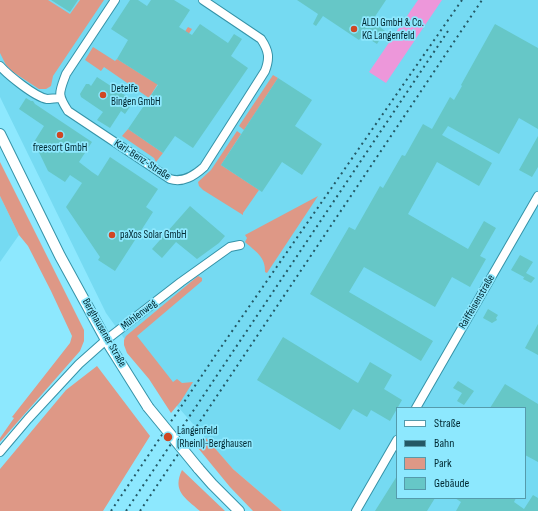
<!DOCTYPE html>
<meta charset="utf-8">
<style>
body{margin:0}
#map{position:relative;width:538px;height:511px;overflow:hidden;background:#8de8fe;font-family:"Sofia Sans Condensed",sans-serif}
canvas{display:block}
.legend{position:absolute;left:396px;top:407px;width:130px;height:92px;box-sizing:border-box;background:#8de8fe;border:1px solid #559bac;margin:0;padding:5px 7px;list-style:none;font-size:12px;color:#002831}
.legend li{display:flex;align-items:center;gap:8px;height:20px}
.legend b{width:20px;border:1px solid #559bac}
</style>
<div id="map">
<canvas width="538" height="511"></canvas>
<ul class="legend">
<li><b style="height:5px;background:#fff"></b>Straße</li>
<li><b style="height:5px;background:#245865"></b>Bahn</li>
<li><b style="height:11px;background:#de9886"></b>Park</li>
<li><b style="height:11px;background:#66c7c7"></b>Gebäude</li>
</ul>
</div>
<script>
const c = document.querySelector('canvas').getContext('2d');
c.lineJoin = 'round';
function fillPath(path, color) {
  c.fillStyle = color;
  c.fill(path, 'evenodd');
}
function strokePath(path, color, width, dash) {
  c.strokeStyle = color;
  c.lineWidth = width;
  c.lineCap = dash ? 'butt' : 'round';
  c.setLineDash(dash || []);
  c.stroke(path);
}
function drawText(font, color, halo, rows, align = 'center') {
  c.font = font + ' "Sofia Sans Condensed",sans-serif';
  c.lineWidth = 3.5;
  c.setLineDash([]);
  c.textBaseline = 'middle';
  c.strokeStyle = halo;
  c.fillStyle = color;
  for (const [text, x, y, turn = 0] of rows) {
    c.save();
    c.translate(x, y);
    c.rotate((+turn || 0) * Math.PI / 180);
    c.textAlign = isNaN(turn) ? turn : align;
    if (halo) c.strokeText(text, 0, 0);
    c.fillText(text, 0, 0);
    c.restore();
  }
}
const built = new Path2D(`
 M0,0H538V511H282L233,469L154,380L106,313L0,97ZM397,408H525V498H397Z
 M0,196L19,235L0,262Z`);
const green = new Path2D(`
 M0,0H48L70,14L80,0H104L53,76L51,86L46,89H39L13,72L6,65L0,53Z
 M188,27L192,29L157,80L159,82L149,98L104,67L101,71L85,60L93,47L115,61L117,59L152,81Z
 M273,75L278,78L244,130L239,126Z
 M128,129L163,153L156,162L154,158L122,136Z
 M237,131L241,134L221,165L259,190L243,213V215L203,190L199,186L198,182L211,170Z
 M0,162L84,330V341L80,351L0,442V438L14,418L12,417L70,343L72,336L51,291L28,246L19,235L0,196Z
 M318,196L267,273L265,272C266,257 255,251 245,242L247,238L245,235Z
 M198,276L202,278V281L137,336L173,382L177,379L182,383L193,382L181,401L171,413L149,379L127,353L124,345V340L126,336Z
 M97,366L150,436L103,511H0V469L66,390Z
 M206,438L233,469L282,511H253L230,487L198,448Z
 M182,470L225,511H200C185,498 172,491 182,470Z`);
const water = new Path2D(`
 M418,0H442L386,83L369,72Z`);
const building = new Path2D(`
 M51,0H78L70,12Z
 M130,0H138L147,6L151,0H174L190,10L179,27L192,35L200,24L228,43L234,34L242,39L231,56L248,68L193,148L175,136L163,153L128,129L158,85L117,59L128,40L111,29Z
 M297,0H386L372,21L385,31L377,44L363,35L359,40L323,16L316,26L313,24L318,14Z
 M495,24L538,48V129L519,118L499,154L448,126L442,135L492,163L479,186L437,162L408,214L468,249L484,221L496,228L480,256L486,259L470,287L452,277L435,307L364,267L349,292L433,341L421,361L310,294L349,227L355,230L380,186L383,188L402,155L405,156L423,124L432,129L450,97L454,100L462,86L461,85Z
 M97,77L134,101L125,114L121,111L110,128L97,120L103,112L81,97L80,94L86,84H89L91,86Z
 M278,78L312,100L295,126L322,144L302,175L282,162L262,192L221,165Z
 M26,98L31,101H33L35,104L92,142L79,162L92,172L98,176L110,157L158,189L146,207L153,212L115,271L98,260L100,257L66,207L82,183L70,175L65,182L48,171L34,142L44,126L19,109Z
 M538,136V167L532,177L519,170Z
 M190,206L225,236L219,243L197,259L176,242L162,258L152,249Z
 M520,255L533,262L526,273L535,278L531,283L523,279L525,276L524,277L511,270Z
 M488,309L498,315L496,318L497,320L492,323L483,318Z
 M538,324V355L525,348Z
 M283,337L358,383L370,362L392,375L384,389L402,400L390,421L371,410L367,417L353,409L340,430L257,380Z
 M458,381L474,391L464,405L457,401L462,393L453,388Z
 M505,384L538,404V462L525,455V408H490Z
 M397,476V498H435L427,511H375Z
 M533,495L538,498V511H456L461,502L455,498H516L514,502L524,509Z`);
const minor = new Path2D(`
 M115,0L66,74C59,93 57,94 68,111L170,179C183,183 194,176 204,167L265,71C270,58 269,51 261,39L203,0
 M0,66C8,75 35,97 47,99C51,99 56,98 60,98
 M416,408L538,196
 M0,452L28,419L79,364L106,340L181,282L230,247L240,245
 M356,511L397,440`);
const major = new Path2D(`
 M0,134L60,256L106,340L148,407
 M198,468L212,484L239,511`);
const rail = new Path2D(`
 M111,511L219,350L462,0
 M126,511L448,31
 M140,511L482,0`);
const majorBridge = new Path2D(`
 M148,407L198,468`);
const markers = [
 [354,29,4,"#d04723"],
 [103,95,4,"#d04723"],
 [60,135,4,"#d04723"],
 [112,235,4,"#d04723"],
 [168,437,5,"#d04723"]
];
const poiNames = [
 ["ALDI GmbH & Co.",362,23],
 ["KG Langenfeld",362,36],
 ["Detelfe",111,89],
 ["Bingen GmbH",111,102],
 ["freesort GmbH",60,148,"center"],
 ["paXos Solar GmbH",120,235],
 ["Langenfeld",177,431],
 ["(Rheinl)-Berghausen",177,444]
];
const streetNames = [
 ["Karl-Benz-Straße",142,160,33],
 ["Raiffeisenstraße",477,302,-60],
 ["Mühlenweg",139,315,-38],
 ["Berghausener Straße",104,333,60]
];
fillPath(built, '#75daf2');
fillPath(green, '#de9886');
fillPath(water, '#ed97da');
fillPath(building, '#66c7c7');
strokePath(minor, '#3593a8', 10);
strokePath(major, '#3593a8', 12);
strokePath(minor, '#fff', 8);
strokePath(major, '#fff', 10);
strokePath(rail, '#245865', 2, [2, 4]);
strokePath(majorBridge, '#3593a8', 12, []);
strokePath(majorBridge, '#fff', 10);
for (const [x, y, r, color] of markers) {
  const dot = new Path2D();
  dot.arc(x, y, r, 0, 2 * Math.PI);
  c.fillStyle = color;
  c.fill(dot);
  strokePath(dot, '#8de8fe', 1.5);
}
drawText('11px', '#002831', '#8de8fe', poiNames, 'left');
drawText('11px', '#002831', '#8de8fe', streetNames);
</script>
